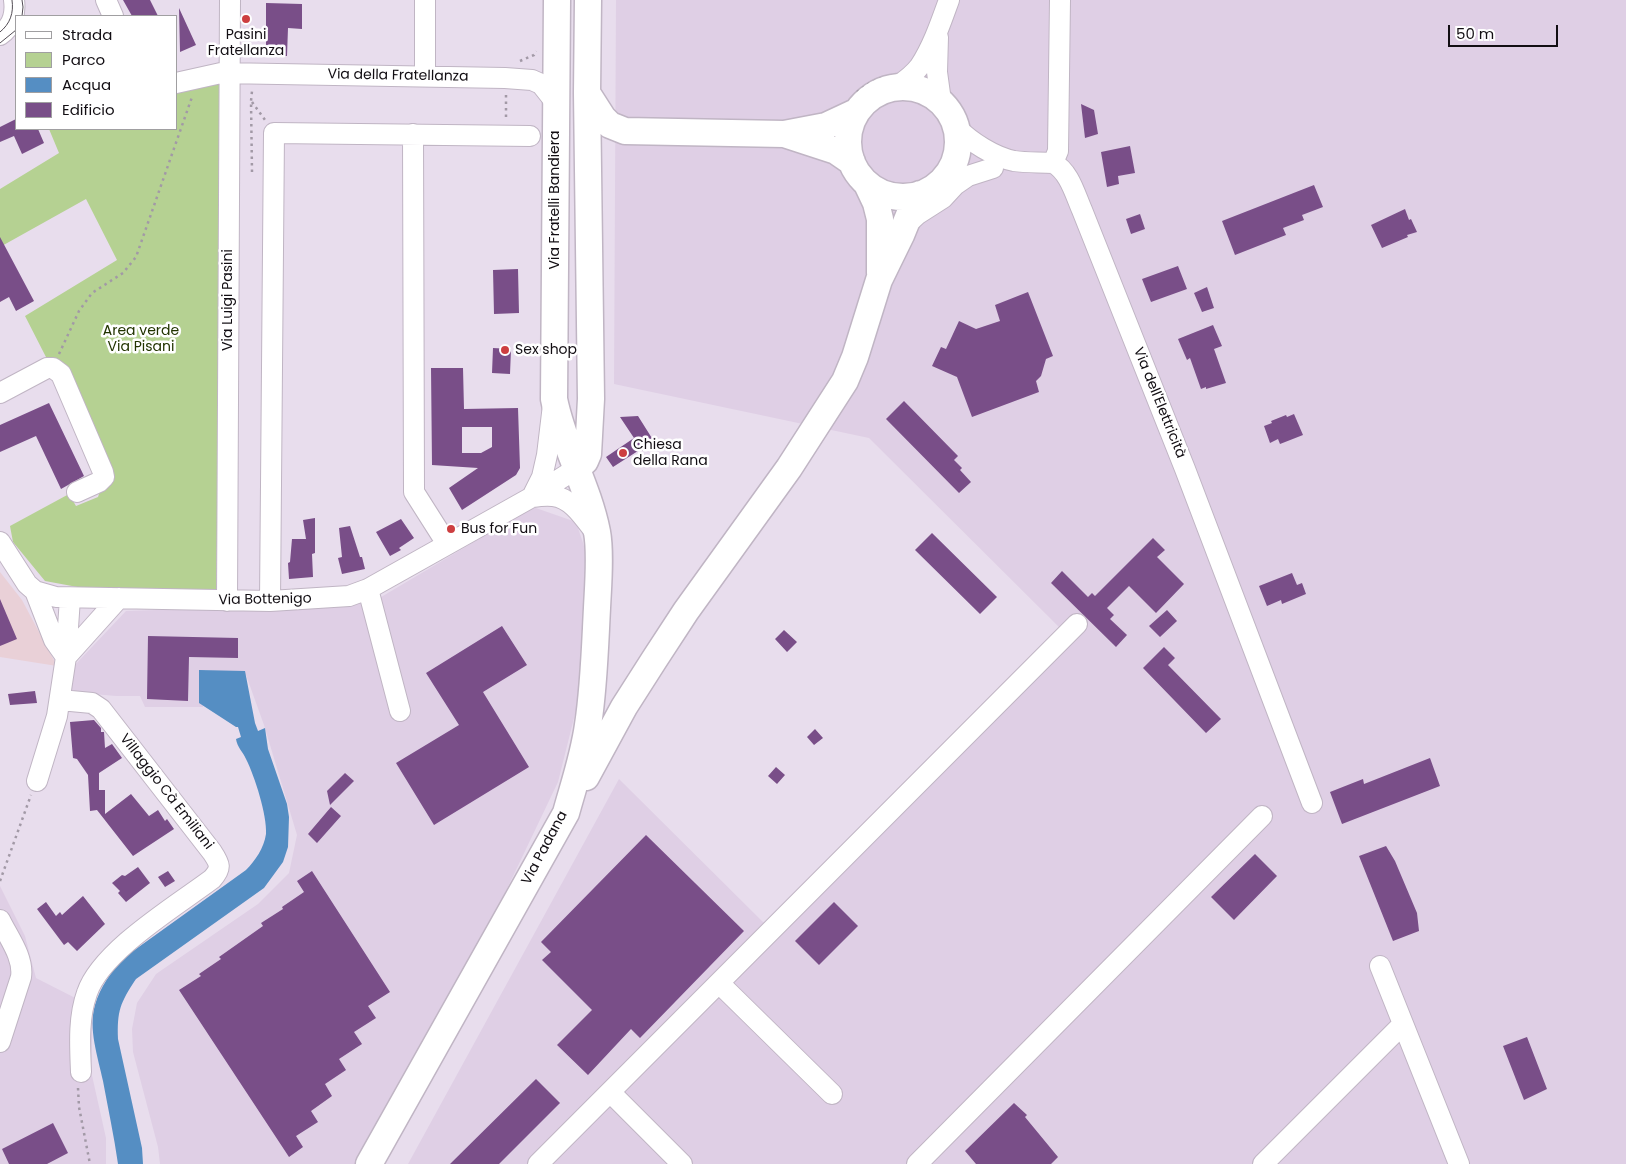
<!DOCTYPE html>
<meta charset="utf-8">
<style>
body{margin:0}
#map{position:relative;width:1626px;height:1164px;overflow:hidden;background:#e8dded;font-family:Poppins,sans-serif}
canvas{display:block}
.legend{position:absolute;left:15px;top:15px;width:162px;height:115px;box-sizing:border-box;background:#fff;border:1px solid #a09fa1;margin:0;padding:6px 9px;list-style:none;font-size:15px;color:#120e13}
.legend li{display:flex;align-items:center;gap:10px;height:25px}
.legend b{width:25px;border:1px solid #a09fa1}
.scale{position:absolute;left:1448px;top:25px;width:110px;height:22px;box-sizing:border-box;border:2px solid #120e13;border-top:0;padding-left:6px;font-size:15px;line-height:18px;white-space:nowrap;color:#120e13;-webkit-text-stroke:4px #fff;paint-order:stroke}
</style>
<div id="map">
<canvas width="1626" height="1164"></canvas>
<ul class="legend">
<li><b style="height:6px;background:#fff"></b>Strada</li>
<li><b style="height:14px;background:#b5d192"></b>Parco</li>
<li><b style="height:14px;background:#558ec3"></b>Acqua</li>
<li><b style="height:14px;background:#794e88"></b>Edificio</li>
</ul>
<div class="scale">50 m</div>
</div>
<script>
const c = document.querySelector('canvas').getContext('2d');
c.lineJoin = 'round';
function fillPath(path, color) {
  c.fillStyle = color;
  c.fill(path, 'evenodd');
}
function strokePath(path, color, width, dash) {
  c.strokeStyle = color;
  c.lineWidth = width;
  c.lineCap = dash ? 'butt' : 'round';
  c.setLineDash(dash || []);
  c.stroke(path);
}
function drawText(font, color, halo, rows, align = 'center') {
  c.font = font + ' Poppins,sans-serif';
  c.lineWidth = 5;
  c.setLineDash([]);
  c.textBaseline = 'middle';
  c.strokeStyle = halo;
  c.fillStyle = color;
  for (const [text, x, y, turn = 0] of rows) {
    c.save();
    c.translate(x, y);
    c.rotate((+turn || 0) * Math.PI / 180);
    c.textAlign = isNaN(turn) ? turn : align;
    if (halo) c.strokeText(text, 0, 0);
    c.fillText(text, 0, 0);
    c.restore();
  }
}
const commercial = new Path2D(`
 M0,572L22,600L57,666L0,657Z`);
const built = new Path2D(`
 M616,0H1626V1164H408L619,779L767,926L1064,632L869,438L614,384Z
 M533,507L576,522L585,549L584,643L578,702L558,782L494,916L359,1164H160L158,1147L133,1052L132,1029L137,1003L156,974L258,904L289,873L297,835L264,725L246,675L205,670L203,707H145L140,696H116L70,692L73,667L126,611L371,603Z
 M0,886L25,936L36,978L93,1007L91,1071L106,1138V1164H0Z`);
const green = new Path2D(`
 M225,83L216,590L99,591L45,581L13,542L10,526L69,494L76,506L98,497L102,485L47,359L25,316L117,260L86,199L0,247V189L59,153L49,129H176V91L185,89Z`);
const water = new Path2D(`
 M199,670L245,671L255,723L258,731L265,728L268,749L287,804L289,817L288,847L283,862L264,888L136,979C120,1003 117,1011 118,1039L142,1148L143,1164H118C114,1136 108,1108 103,1081C98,1057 88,1029 95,1005C100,987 111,973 122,959L246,870C255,861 264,848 266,834C267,815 255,777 246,759C243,752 237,747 236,739L241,737L238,727H236L199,703Z`);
const building = new Path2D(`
 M123,0H150L158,16H132Z
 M266,3L302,4V29L288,28L287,56H266Z
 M179,8L196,45L180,52Z
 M1081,104L1094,110L1098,134L1085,138Z
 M16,119V129H38L44,143L22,154L14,136L0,142V127Z
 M1130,146L1135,173L1118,176L1119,184L1107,187L1101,152Z
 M1314,185L1323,207L1302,215L1304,220L1283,228L1286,235L1235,255L1222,221Z
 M1405,209L1409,220L1411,219L1417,232L1407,235L1408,237L1382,248L1371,225Z
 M1140,214L1145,229L1131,234L1126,219Z
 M0,237L34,301L16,311L9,297L0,302Z
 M1178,266L1187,289L1151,302L1142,279Z
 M518,269L519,313L494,314L493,270Z
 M1207,287L1214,308L1202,312L1194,293Z
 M1028,292L1053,356L1046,359L1041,376L1036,381L1039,392L972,417L957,377L932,366L941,347L946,349L959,321L976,329L1000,321L995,305Z
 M1213,325L1222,346L1214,349L1226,383L1206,389V387L1201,389L1190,358L1187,360L1178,339Z
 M493,348L511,349L510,374L492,373Z
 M431,368H463L464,409L518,408L520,468L516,475L462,510L449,488L478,468L432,465ZM462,427H492V447L481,453H462Z
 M904,401L958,456L954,460L962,468L960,470L971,482L959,493L886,419Z
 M49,403L84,476L61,489L36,436L0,452V425Z
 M1294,414L1303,435L1280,444L1278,439L1270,443L1264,426L1272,423L1271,421L1286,415L1287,417Z
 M638,416L655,443L643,451L641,449L613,467L606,457L634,438L620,417Z
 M315,518V553L312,554L313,577L289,579L288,563L290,562L292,539H306L303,520Z
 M401,519L414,538L399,548L401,550L390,556L376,532Z
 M350,526L360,557H362L365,569L342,574L338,558L342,557L339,528Z
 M932,533L997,597L980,614L915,550Z
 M1153,538L1165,550L1157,557L1184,584L1156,613L1129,586L1107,608L1114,615L1110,619L1127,635L1116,647L1051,583L1062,571L1088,597L1092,593L1095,596Z
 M1292,573L1297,585L1302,583L1306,594L1282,604L1281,600L1267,606L1259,586Z
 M0,599L17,639L0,646Z
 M1167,610L1177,621L1160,637L1149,626Z
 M502,626L527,665L483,692L529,767L434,825L396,763L459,725L426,673Z
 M784,630L797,642L787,652L775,639Z
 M148,636L238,638V658L189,657L188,701L147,699Z
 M1164,647L1175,658L1168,665L1221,719L1206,733L1143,668Z
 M35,691L37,703L10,705L8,694Z
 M94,720L101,728V732H104L105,748L112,744L122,758L99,773V790H105V814L131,794L149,816L158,810L165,821L167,819L174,829L133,856L97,810L90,811L88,775L77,759L73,758L70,722Z
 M815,729L823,738L814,745L807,737Z
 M1430,758L1440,786L1342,824L1330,792L1363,779L1364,784Z
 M776,767L785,775L777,784L768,776Z
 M345,773L354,781L330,805L327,791Z
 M331,807L341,816L317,843L308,834Z
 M646,835L744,931L640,1038L631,1029L588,1075L557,1045L592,1010L542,960L551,952L541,942Z
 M1386,846L1395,861L1417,913L1419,931L1393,941L1359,856Z
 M1255,854L1277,876L1234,920L1211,897Z
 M138,867L150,883L126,902L118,893L120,891L112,883L122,875L125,876Z
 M168,871L175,881L165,887L158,877Z
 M312,871L390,992L368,1006L376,1018L354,1032L362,1044L339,1059L346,1070L325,1084L332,1096L311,1111L318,1122L296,1136L303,1147L289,1157L179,990L201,976L199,974L221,959L219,957L263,926L261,923L283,909L282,907L304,892L297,881Z
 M83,896L105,924L77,951L68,942L64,945L37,909L46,902L56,916L60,912L62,915Z
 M834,902L858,926L819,965L795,941Z
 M1527,1037L1547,1089L1524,1100L1503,1046Z
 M536,1079L560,1103L499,1164H450Z
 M1014,1103L1027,1115L1025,1117L1058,1157L1051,1164H976L965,1151Z
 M53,1123L68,1153L47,1164H9L2,1149Z`);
const path = new Path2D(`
 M247,52H253V58
 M520,61L534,55L536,51
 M857,92L870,83L882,78
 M506,95V120
 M252,102L265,120
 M252,172L251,101L252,91
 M59,354L79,311L92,293L123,273L136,257L192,97
 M0,881L31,795
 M78,1088L79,1107L90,1164`);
const minor = new Path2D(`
 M106,0L113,16
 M425,0V76
 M0,35C12,27 16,14 14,0
 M938,37L937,72L941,101
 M176,83L221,73L505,78L532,80L541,84L556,103
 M896,87C905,81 914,74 920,66C933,46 941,22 949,0
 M957,128C971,142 994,157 1014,161C1027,163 1040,162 1053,163C1069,171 1075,194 1082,210L1185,469L1312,803
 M413,134L414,492L447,544
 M1053,163L1058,151L1060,0
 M906,225L918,214L943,198L955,185L968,176L993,168
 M0,393L47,368H53L61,374L103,472L104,477L99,482L77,492
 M532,497L542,477L547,455L553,405
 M532,497C539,496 546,495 553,496C572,498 584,518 595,532
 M0,542L27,584L35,591L56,597L270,601L349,596L368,589L532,497L577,468
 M368,589L400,711
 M35,591L54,640L66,657
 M227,601L230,0
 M270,601L274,133L530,136
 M66,657L119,598
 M60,700L92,703L101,709L212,852C220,864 222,868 212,879C176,906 101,951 87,993C78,1018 80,1046 81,1072
 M37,781L57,716L66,657L70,598
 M0,920C8,937 24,957 21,977L0,1042
 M1380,966L1459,1164
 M719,983L832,1094
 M610,1092L682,1164
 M538,1164L1077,624
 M917,1164L1262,816
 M1263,1164L1403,1024`);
const major = new Path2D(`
 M848 142a55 55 0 1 1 110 0a55 55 0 1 1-110 0Z
 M587,93L603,118L610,125L625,131L784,134L826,126L856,112
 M787,135L836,151L852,162
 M867,184L876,203L880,219V273
 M577,468L585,461L588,454L591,399L587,93L588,0
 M586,777L624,707L654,660L686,611L789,468L845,381L855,357L879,280L901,235L912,208L920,194
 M369,1164L566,813C574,784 584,755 588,725C594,687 595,646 597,608C598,586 601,553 597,532C588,486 563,445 554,399L557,0`);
const tram = new Path2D(`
 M22,0L23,7L22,16
 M0,32C10,24 14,13 12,0
 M0,43L16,30`);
const markers = [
 [246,19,5,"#cd3e40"],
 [505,350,5,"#cd3e40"],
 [623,453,5,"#cd3e40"],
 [451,529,5,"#cd3e40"]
];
const poiNames = [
 ["Pasini",246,35,"center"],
 ["Fratellanza",246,51,"center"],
 ["Sex shop",515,350],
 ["Chiesa",633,445],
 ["della Rana",633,461],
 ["Bus for Fun",461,529]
];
const streetNames = [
 ["Via della Fratellanza",398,76,1],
 ["Via Fratelli Bandiera",555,200,-90],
 ["Via Luigi Pasini",228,300,-90],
 ["Via dell'Elettricità",1159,403,68],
 ["Via Bottenigo",265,600,-1],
 ["Villaggio Cà Emiliani",166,792,52],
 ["Via Padana",545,848,-62]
];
const parkNames = [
 ["Area verde",141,331],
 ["Via Pisani",141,347]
];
fillPath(commercial, '#e9d0d7');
fillPath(built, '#dfcfe5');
fillPath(green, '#b5d192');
fillPath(water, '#558ec3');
fillPath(building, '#794e88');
strokePath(minor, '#c0b5c4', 22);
strokePath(major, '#c0b5c4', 29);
strokePath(path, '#a299a6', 2.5, [2.5, 4]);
strokePath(minor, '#fff', 20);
strokePath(major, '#fff', 26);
strokePath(tram, '#534d55', 1);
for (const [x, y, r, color] of markers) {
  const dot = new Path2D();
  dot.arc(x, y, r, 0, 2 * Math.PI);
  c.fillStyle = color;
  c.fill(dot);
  strokePath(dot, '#fff', 2);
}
drawText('14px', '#120e13', '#fff', poiNames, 'left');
drawText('14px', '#120e13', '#fff', streetNames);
drawText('14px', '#223400', '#fff', parkNames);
</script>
